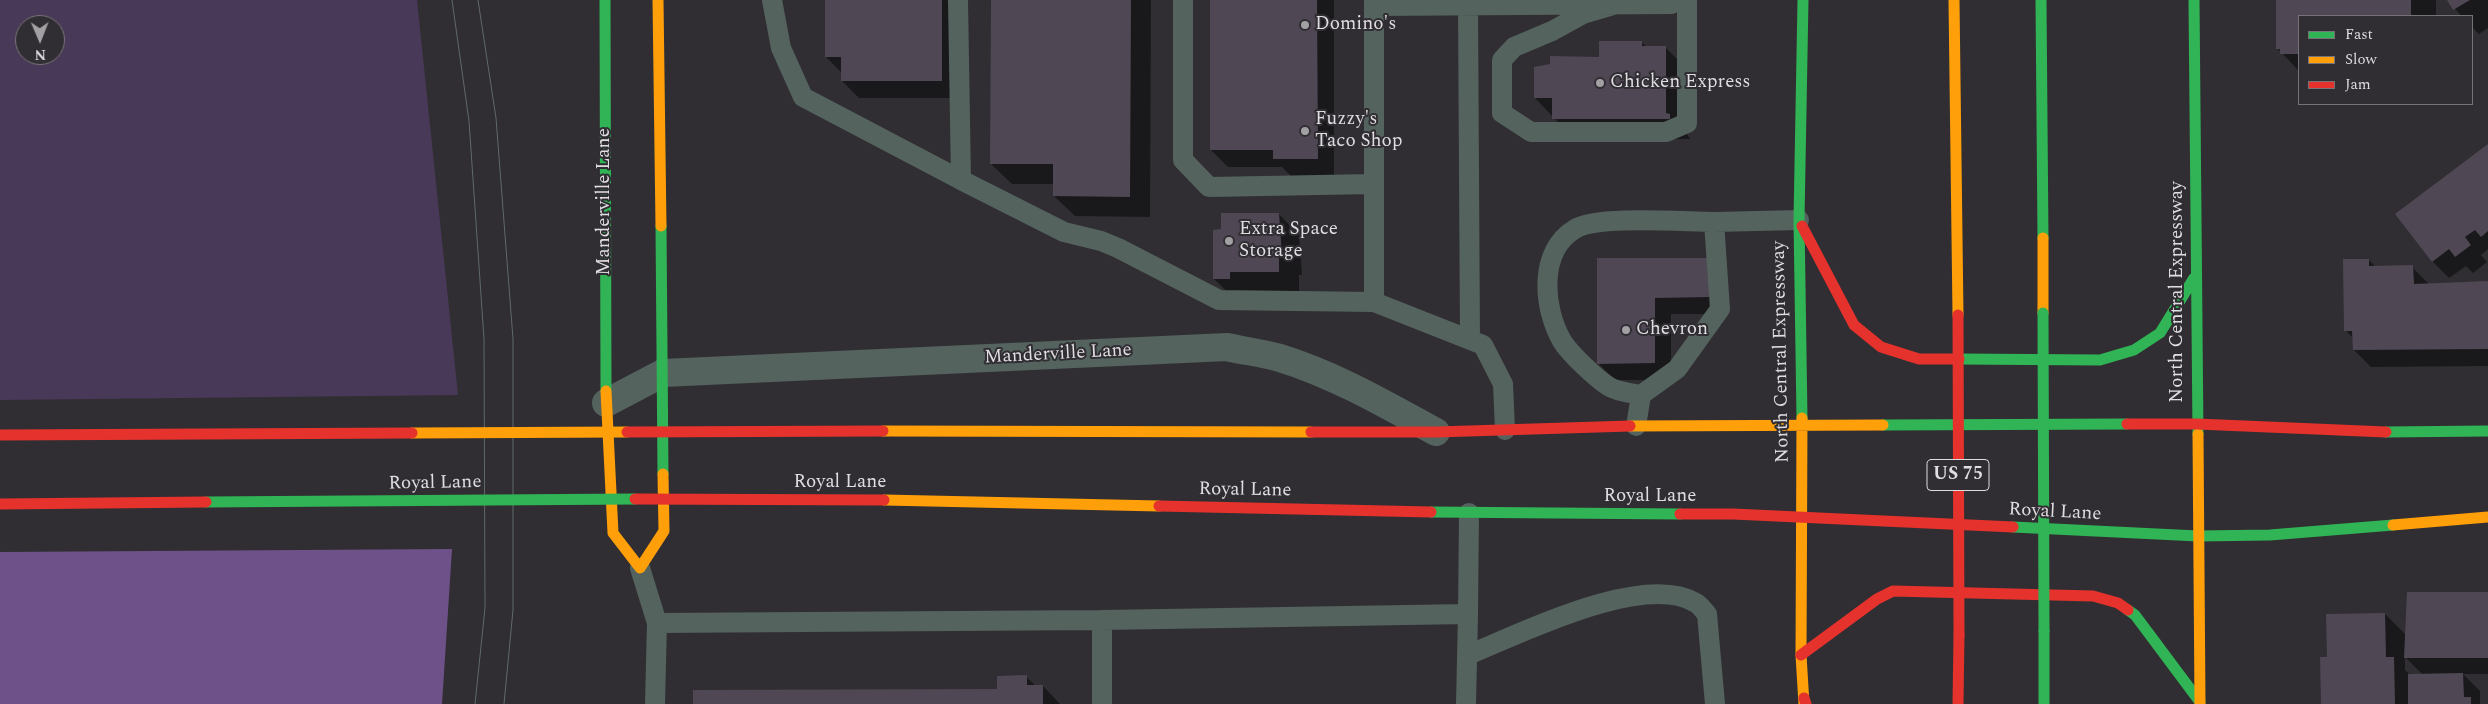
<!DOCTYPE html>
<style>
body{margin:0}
#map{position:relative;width:2488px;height:704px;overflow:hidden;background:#302e32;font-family:Spectral,serif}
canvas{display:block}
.legend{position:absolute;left:2298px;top:15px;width:175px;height:90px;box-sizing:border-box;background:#302d33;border:1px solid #767378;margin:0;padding:6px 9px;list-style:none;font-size:15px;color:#dfdde0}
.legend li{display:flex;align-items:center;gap:10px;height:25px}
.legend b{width:25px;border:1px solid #767378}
.north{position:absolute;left:15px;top:15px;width:50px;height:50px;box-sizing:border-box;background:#302d33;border:1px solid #767378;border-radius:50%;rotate:179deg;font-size:14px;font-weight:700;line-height:20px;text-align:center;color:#dfdde0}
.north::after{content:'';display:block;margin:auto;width:18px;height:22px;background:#a2a0a3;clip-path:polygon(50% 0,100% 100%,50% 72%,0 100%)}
</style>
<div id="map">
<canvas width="2488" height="704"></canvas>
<ul class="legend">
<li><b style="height:6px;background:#30b455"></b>Fast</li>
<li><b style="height:6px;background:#ff9f0a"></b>Slow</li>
<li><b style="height:6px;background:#e5322d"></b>Jam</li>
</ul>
<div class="north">N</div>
</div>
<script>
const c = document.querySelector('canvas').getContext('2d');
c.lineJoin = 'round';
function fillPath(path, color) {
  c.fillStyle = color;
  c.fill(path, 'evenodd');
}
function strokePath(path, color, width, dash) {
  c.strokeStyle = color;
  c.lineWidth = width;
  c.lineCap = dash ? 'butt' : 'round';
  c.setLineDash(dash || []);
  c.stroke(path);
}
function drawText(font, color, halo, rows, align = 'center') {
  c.font = font + ' Spectral,serif';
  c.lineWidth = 4;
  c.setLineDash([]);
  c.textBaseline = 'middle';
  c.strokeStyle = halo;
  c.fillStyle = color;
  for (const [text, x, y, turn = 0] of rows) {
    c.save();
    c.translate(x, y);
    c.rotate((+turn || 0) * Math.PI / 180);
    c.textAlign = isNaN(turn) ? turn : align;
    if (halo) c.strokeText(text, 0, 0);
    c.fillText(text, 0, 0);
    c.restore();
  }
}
const green = new Path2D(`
 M0,0H417L458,395L0,400ZM25,25H55V55H25Z`);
const forest = new Path2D(`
 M452,549L442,704H0V552Z`);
const shadow = new Path2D(`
 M826,0H958V98H859L842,81V73L826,57Z
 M992,0H1151L1150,217L1075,216L1054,196V184H1012L991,164Z
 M1211,0H1334V176H1291L1282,167H1228L1211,150Z
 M2277,0H2436V16H2299V71L2277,48Z
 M2448,0H2488V28L2479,34L2472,27V16H2461Z
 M1641,42L1647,47H1665L1686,68V132L1690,139H1574L1535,98L1600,58Z
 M2488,145V249L2481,255L2487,262L2473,273L2466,266L2449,278L2432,261Z
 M1279,214L1299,235L1302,275H1299V292L1235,299L1214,279L1222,231Z
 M1708,259L1726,314H1671V380H1615L1598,363V260Z
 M2369,260L2376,267H2412L2429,284L2488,283V366L2371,367L2354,350V339L2346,331Z
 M2488,593V674H2463L2480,691V704H2322L2328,658L2385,614L2406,635ZM2405,657L2423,675H2410L2405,670Z
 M1026,677L1036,686H1043L1060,704H694L998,690Z`);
const building = new Path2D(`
 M825,0H942V81H841V57H825Z
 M991,0H1131L1130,197L1053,196V164H990Z
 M1210,0H1317L1318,159H1273V150H1210Z
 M2276,0H2411V16H2299V54H2280V49H2276Z
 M2447,0H2470L2453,10Z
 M1599,41H1642V46H1666V113L1670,114V119H1552V98H1534V67L1550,64V56L1599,57Z
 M2488,144V231L2481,237L2475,230L2465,237L2471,245L2455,257L2449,249L2432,262L2395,214Z
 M1221,213H1279L1282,255H1279V272H1230V279H1213V230L1221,229Z
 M1597,258H1709V297L1655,298V363L1597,364Z
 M2343,259H2369V266L2413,265L2414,284L2488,281V349L2353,350L2352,331H2344Z
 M2407,592H2488V658H2404Z
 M2385,613L2386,657H2394L2395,704H2321L2320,657H2327L2326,614Z
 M2463,673L2464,697H2471V704H2408V674Z
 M1027,675V685H1043V704H693V690L997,689V676Z`);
const lane = new Path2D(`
 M772,0L781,48L803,97L961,180L958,0
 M1183,0V160L1209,187L1374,184
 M1374,0V302L1483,345L1503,384L1505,430
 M1617,4L1583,14L1552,31L1514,47L1502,60V113L1531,132H1666L1687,123V0
 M1374,6L1671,4L1678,0
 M1468,6L1470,339
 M961,180L1064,232L1101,241L1118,248L1219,300L1374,302
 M1641,395C1631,393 1617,392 1608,386C1596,378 1570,354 1562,341C1543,308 1538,251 1575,229C1597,215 1685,222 1714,222
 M1636,426L1641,395L1677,369L1720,309L1714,222L1799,220
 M640,568L657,623L655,704
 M657,623L1102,620
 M1468,655C1520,634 1644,571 1696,603C1700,605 1703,610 1707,614L1715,704
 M1102,704V620L1468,614L1469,513
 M1466,704L1468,614`);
const street = new Path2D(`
 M606,403L663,373L1227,347C1244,351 1263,353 1280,358C1335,375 1385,404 1436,432`);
const fast = new Path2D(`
 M605,0L606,391
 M2041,0L2043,238
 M2194,0L2198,434
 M661,226L663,474
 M1959,359L2100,360L2134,350L2160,333L2194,278
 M1802,418L1799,220L1803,0
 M1883,425L2127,424
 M2386,432L2488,431
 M1431,512L1680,514
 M2013,527L2198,536L2270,535L2393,525
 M2128,610L2135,615L2200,702
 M2044,631V704`);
const slow = new Path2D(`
 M658,0L661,226
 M1954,0L1958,315
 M2043,238V313
 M606,391L613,533L640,568L664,531L663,474
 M1802,418L1801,655L1804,704
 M1630,426L1883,425
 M883,431L1311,432
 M2198,434L2200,704
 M884,500L1159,506
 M2393,525L2488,517`);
const jam = new Path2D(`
 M1802,226L1854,325L1881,347L1919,359H1959
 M2127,424H2197L2386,432
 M1311,432H1436L1630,426
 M1159,506L1431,512
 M1680,514H1733L2013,527
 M1801,655L1877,599L1893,591L2093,596L2118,603L2128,610
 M1804,698L1806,704
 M1958,704L1959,635`);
const tram = new Path2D(`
 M452,0L469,121L484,339L485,608L475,704
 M478,0L496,118L513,339V610L504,704`);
const fastBridge = new Path2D(`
 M2043,313L2044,631
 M206,502L635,499`);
const slowBridge = new Path2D(`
 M412,433L627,432`);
const jamBridge = new Path2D(`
 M1958,315L1959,635
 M627,432L883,431
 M0,435L412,433
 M635,499L884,500
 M0,504L206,502`);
const markers = [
 [1305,25,5,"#a2a0a3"],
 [1600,83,5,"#a2a0a3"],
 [1305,131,5,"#a2a0a3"],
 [1229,241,5,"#a2a0a3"],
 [1626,330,5,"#a2a0a3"]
];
const shields = [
 [1958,475,62]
];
const shieldNames = [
 ["US 75",1958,475]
];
const poiNames = [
 ["Domino's",1315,25],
 ["Chicken Express",1610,83],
 ["Fuzzy's",1315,120],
 ["Taco Shop",1315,142],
 ["Extra Space",1239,230],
 ["Storage",1239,252],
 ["Chevron",1636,330]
];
const streetNames = [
 ["Manderville Lane",605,202,-90],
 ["North Central Expressway",2178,292,-90],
 ["North Central Expressway",1782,352,-91],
 ["Manderville Lane",1058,355,-3],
 ["Royal Lane",840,483],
 ["Royal Lane",435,484,-1],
 ["Royal Lane",1245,491,1],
 ["Royal Lane",1650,497],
 ["Royal Lane",2055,513,3]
];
fillPath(green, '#493958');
fillPath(forest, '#6f5189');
fillPath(shadow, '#0007');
fillPath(building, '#4f4854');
strokePath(lane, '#54635d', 20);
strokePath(street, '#54635d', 28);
strokePath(fast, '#30b455', 11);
strokePath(slow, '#ff9f0a', 11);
strokePath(jam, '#e5322d', 11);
strokePath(tram, '#606a66', 1);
strokePath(fastBridge, '#30b455', 11);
strokePath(slowBridge, '#ff9f0a', 11);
strokePath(jamBridge, '#e5322d', 11);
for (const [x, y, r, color] of markers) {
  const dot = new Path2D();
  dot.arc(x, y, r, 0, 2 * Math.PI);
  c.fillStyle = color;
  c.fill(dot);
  strokePath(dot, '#302d33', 2);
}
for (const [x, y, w] of shields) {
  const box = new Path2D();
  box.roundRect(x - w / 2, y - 15.5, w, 31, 4);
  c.fillStyle = '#302d33';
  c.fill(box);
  strokePath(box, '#dfdde0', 1);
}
drawText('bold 18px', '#dfdde0', null, shieldNames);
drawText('19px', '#dfdde0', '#302d33', poiNames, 'left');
drawText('19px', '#dfdde0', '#302d33', streetNames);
</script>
